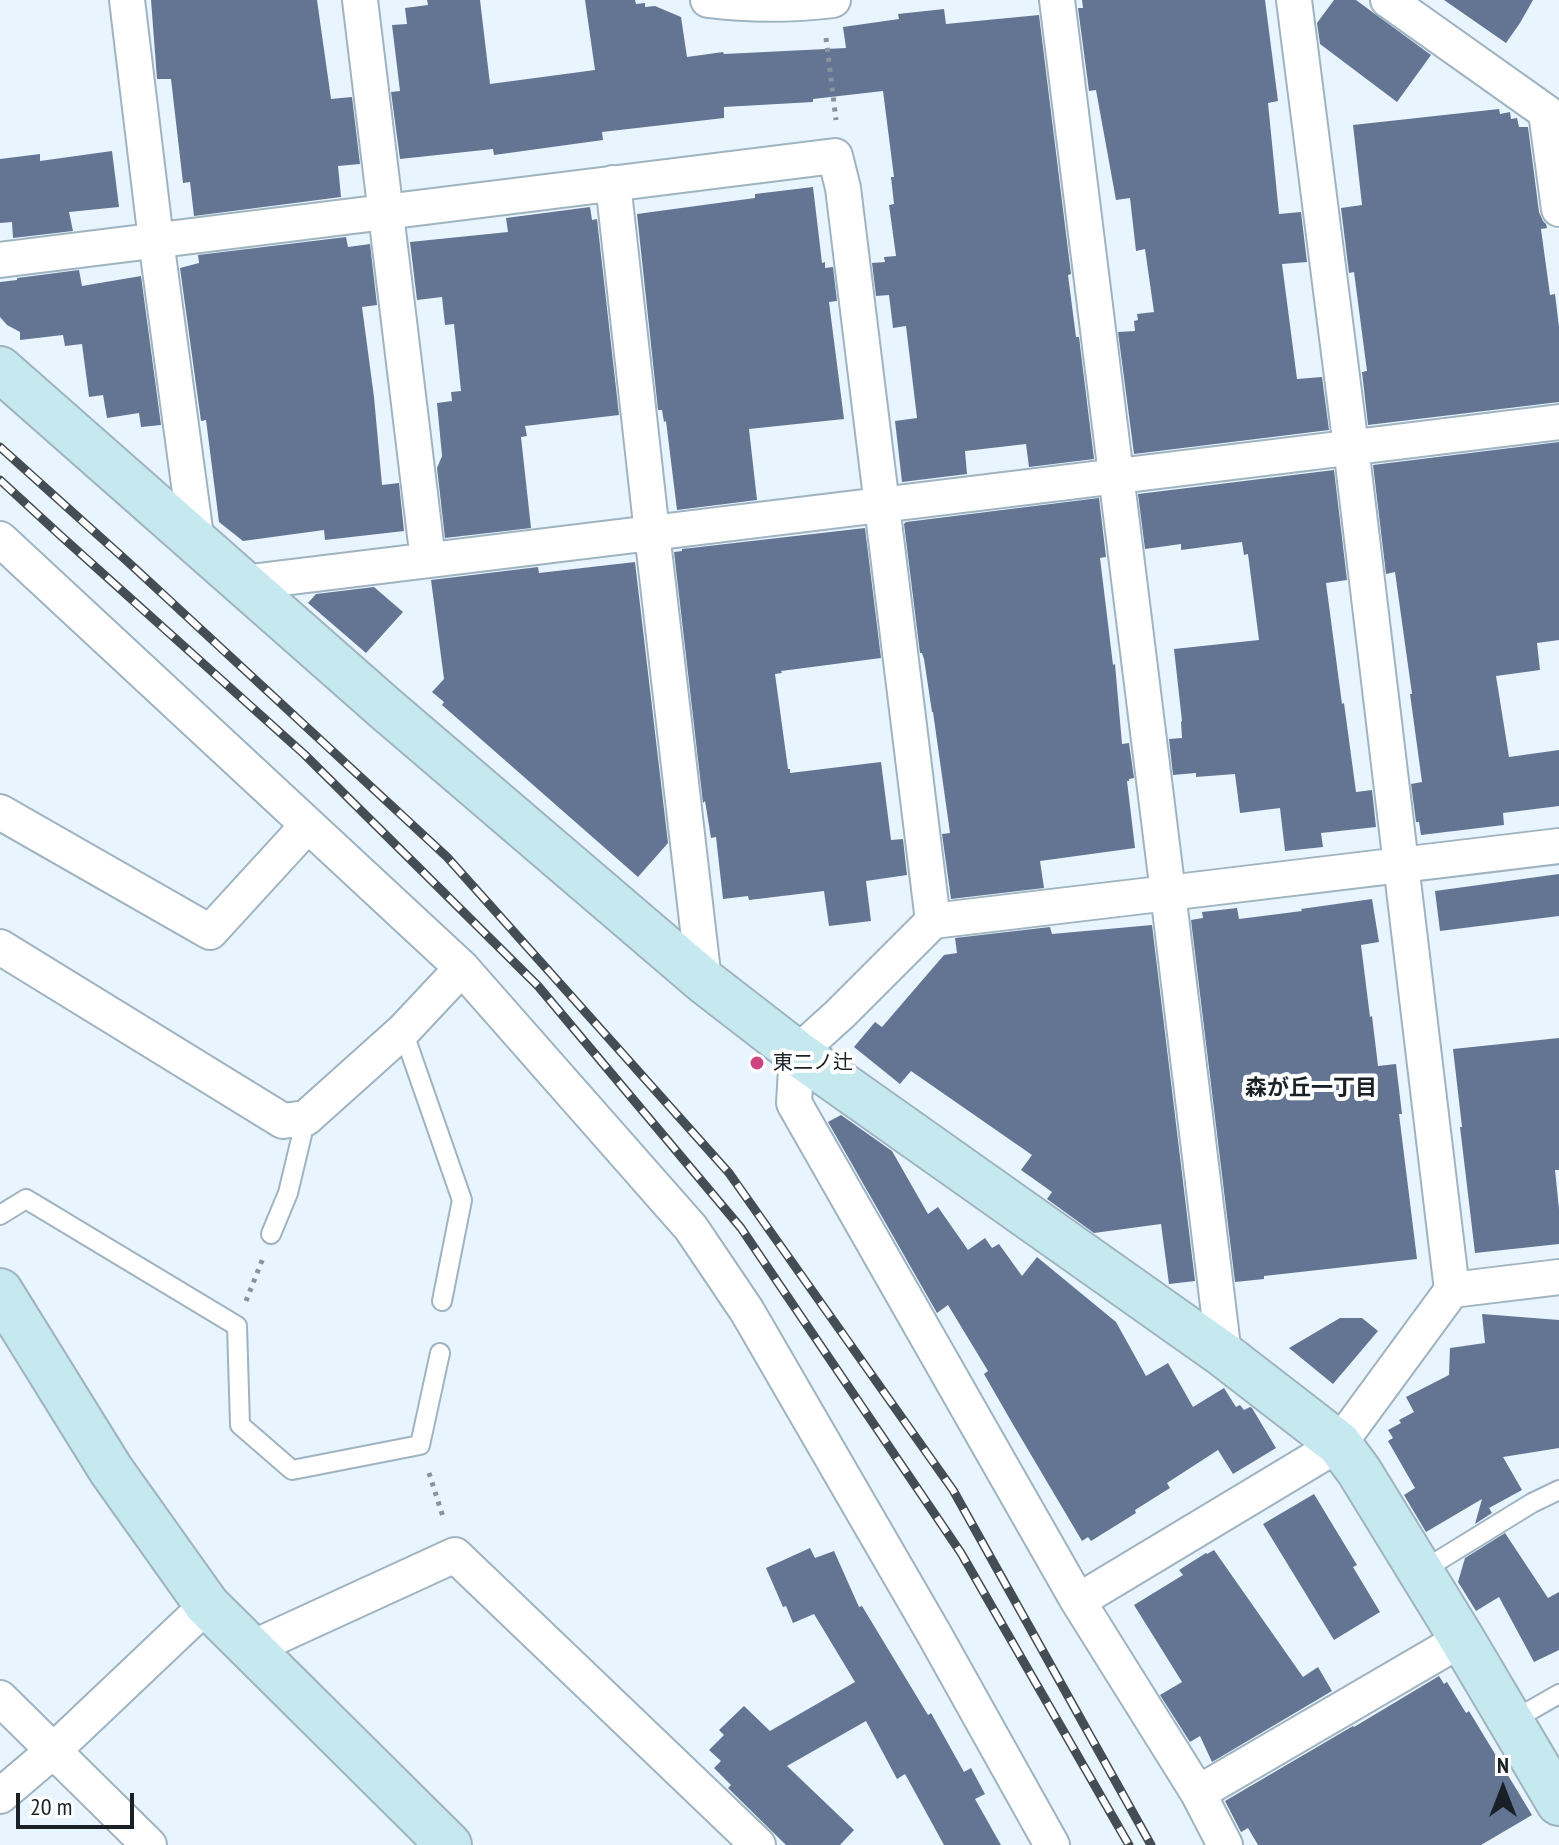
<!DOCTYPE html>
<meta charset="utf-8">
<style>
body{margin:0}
#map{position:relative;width:1559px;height:1845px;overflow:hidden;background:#e8f5fe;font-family:"PT Sans Narrow",sans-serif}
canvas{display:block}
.north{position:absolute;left:1463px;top:1749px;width:80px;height:80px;-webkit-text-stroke:6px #fff;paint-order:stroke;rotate:0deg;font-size:22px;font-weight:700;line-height:32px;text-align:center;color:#192026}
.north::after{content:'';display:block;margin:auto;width:28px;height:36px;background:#192026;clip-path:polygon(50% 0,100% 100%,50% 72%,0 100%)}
.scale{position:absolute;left:16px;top:1793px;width:118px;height:36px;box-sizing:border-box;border:4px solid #192026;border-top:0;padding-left:10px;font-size:24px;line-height:28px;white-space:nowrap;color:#192026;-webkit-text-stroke:6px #fff;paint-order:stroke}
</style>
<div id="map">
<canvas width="1559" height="1845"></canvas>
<div class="north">N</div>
<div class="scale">20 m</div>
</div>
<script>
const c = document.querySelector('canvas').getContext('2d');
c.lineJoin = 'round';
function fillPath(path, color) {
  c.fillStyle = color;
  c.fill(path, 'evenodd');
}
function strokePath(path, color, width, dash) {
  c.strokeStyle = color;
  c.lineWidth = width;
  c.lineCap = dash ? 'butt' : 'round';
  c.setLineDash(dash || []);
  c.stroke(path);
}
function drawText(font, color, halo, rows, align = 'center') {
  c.font = font + ' "PT Sans Narrow","Noto Sans JP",sans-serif';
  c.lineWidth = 8;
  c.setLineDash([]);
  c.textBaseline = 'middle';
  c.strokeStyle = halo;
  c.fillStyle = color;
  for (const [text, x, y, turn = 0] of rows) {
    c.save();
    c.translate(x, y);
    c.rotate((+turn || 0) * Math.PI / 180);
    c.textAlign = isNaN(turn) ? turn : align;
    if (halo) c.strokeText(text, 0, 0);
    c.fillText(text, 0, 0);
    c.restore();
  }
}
const building = new Path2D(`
 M151,0H317L331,99L352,97L360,164L338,166L341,197L194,216L190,182L183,183L171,79H157Z
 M427,0H480L490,84L595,70L585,0H635L636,4L645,3V7L655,6L681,17L687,57L723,52L724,54L846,48L843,27L899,19L898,14L944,9L946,24L1039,15L1071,274L1068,275L1076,337H1079L1094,459L1029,467L1026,444L965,451L967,474L902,482L895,421L917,418L906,326L893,328L889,295L876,296L872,263L885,262L884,257L896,256L889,205L894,204L891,177H894L883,91L813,99V102L724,107V118L602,132L603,140L494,155L493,149L400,159L391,92L400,91L392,25L407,24L405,8L428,5Z
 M1082,0H1265L1278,101L1268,103L1279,214L1301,212L1307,262L1282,264L1297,379L1322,377L1329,430L1134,454L1118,332L1135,331L1134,321L1138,320L1137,314L1154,312L1145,249L1136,251L1130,198L1116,200L1096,90L1089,91L1078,8H1083Z
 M1334,0H1356L1431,55L1397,102L1320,44L1317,23Z
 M1444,0H1533L1520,23L1506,43Z
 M1499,109L1500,114L1510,112L1511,119L1517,118L1519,127H1528L1539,212L1543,221L1546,224L1547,228L1541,229L1550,295L1555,294L1559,327V402L1368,425L1362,372L1367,371L1354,272L1349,273L1341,208L1362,205L1353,125Z
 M112,151L119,207L69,212L73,231L13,238L12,222L0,223V159L40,154V161Z
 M813,187L822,263L825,262V268L833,267L837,301L829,302L844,419L749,429L757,500L677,510L666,421L664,422L662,410H658L637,214L755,198V194Z
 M590,207L592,220L597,219L619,415L525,426L527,436L521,437L531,528L445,538L437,468L442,456L437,403L452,401L451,392L461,391L454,324L445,325L442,297L417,300L410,242L508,232L506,218Z
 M346,237L348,247L370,244L377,305L362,307L374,397L382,485L399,483L404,531L325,540L324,530L243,541L219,522L206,420L201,421L180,268L199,263L198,255Z
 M79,270L82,286L141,276L161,425L141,427L139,413L107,418L103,395L89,397L82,344L65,346L63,335L20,340V332L7,325L0,317V282L17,280V278Z
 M1559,442V640L1537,643L1540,670L1496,676L1509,757L1559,750V806L1503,813L1504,825L1421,835L1419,822H1416L1411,784L1422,782L1410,694H1412L1395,572L1386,574L1373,465Z
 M1334,470L1347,580L1326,583L1342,704L1344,703L1356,792L1372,790L1376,827L1321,833L1323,847L1285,851L1280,808L1240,813L1235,774L1196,777V773L1173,775L1169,739L1182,738L1181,722L1182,721L1174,649L1259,640L1248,554L1244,555L1242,542L1181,550V544L1145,549L1138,494Z
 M1099,498L1106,557L1100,558L1113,665L1115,664L1122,744L1129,743L1134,778L1129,779V781H1127L1135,848L1040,861L1044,888L951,899L942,834L950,833L933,712H932L924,659L922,653H920L904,524L906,522Z
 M865,528L881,658L781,671L782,673L775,674L788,769H790V773L881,762L891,840L903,839L907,875L866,881L871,921L829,926L824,891L749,900L748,896L723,899L716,837L711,838L705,801L703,803L674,552L682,551V549Z
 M635,562L668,843L638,877L442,705L444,702L432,692L444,679L431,580L538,567L539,573Z
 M374,587L403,612L366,653L308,603L316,594Z
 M1559,874V916L1440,931L1435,891Z
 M1372,899L1379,942L1361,945L1370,1017L1372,1016L1378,1066L1396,1064L1402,1114H1399L1417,1259L1264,1276V1279L1235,1282L1191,920L1203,918L1202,912L1237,908L1239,919L1302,911L1301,909Z
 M1152,925L1195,1281L1169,1284L1161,1224L1094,1233L1047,1199L1052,1192L1021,1170L1032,1155L911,1071L900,1084L854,1047L875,1022L882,1027L944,955L957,953L955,938L1050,927L1052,934Z
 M1559,1038V1170H1555L1559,1209V1244L1475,1253L1460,1127H1462L1453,1049Z
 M841,1115L892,1151L928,1214L938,1207L968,1250L985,1238L992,1248L999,1244L1022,1276L1037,1257L1116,1322L1146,1376L1168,1363L1193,1407L1224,1388L1236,1407L1240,1405L1244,1410L1250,1407L1252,1408L1276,1448L1233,1474L1218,1450L1167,1483L1170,1488L1135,1510L1136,1513L1091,1541L1088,1537L1082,1541L1011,1421L984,1374L988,1371L948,1305L937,1313L828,1122Z
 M1482,1314L1559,1320V1448L1503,1457L1522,1490L1489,1508L1492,1513L1475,1524L1482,1499L1426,1532L1404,1495L1415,1488L1388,1441L1393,1438L1388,1430L1401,1423L1399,1420L1414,1412L1406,1397L1449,1375L1450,1348L1485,1343Z
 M1340,1318H1362L1378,1331L1333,1384L1289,1348Z
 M1314,1494L1357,1565L1353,1567L1380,1612L1334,1640L1263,1524Z
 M1505,1533L1548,1598L1559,1592V1650L1534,1662L1499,1597L1476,1611L1458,1582L1465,1558Z
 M810,1548L815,1558L834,1551L859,1607L862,1606L928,1715L931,1713L964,1772L971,1768L985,1794L975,1799L1001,1845H944L905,1774L897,1779L866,1721L787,1766L854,1830L840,1845H786L728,1788L731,1785L714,1768L721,1761L709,1750L724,1735L719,1730L744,1706L770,1731L855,1682L814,1614L793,1623L786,1606L783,1607L766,1568Z
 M1214,1550L1303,1677L1318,1667L1332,1691L1212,1762L1200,1736L1190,1742L1160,1695L1182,1682L1134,1605L1183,1575L1179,1570L1206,1553L1207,1554Z
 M1439,1676L1444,1684L1447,1682L1466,1713L1469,1711L1532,1815L1481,1845H1258L1248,1828L1241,1832L1225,1801L1353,1726L1354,1727Z`);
const path = new Path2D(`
 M826,38L836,120
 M246,1301L263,1258
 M429,1473L444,1520`);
const lane = new Path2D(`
 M403,1031L462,1200L442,1301
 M0,1215L26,1199L237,1326L240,1425L292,1470L420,1445L440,1353
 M271,1234L288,1193L306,1118
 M1420,1572L1532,1503L1559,1490
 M1510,1722L1559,1694`);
const street = new Path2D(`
 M127,0L156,240L197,544
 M360,0L428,560
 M708,0C749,5 791,5 833,0
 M1057,0L1168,893L933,921L840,1014L797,1053L794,1103L1078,1601L1198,1793L1225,1845
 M1388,0L1546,112L1559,209
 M613,183L652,533L704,981
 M0,260L835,156L843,188L933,921
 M0,539L462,968L691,1228L747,1311L933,1632L1052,1845
 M242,583L1559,422
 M0,812L210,932L308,825
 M0,947L283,1121L306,1118L403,1031L462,968
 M1452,1290L1559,1277
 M1224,1355L1168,893L1559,846
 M1078,1601L1339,1444L1452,1290L1351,447L1294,0
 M252,1648L455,1555L758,1845
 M0,1698L149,1845
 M1198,1793L1462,1639
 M0,1796L53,1751L207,1605`);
const secondary = new Path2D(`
 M0,369L386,709L704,981L797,1053L1224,1355L1339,1444L1359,1471L1462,1639L1559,1803
 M0,1291L111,1470L207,1605L449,1845`);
const rail = new Path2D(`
 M0,447L128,562L447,857L729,1173L953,1490L1151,1845
 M0,480L61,536L304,754L538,986L741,1228L961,1553L1129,1845`);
const markers = [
 [757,1063,8,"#cd4580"]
];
const poiNames = [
 ["東二ノ辻",773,1063]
];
const neighbourhoodNames = [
 ["森が丘一丁目",1311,1089]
];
fillPath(building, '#647593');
strokePath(lane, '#9fb3c1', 22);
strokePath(street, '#9fb3c1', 38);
strokePath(secondary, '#9fb3c1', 48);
strokePath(path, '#89939b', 5, [4, 6]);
strokePath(lane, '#fff', 18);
strokePath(street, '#fff', 34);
strokePath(secondary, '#c6e8ef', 44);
strokePath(rail, '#444d53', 9);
strokePath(rail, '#fff', 6, [18]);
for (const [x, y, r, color] of markers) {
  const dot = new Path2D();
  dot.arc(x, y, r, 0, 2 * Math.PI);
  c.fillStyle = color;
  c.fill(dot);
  strokePath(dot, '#fff', 3);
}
drawText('20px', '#192026', '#fff', poiNames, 'left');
drawText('bold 22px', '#192026', '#fff', neighbourhoodNames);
</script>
